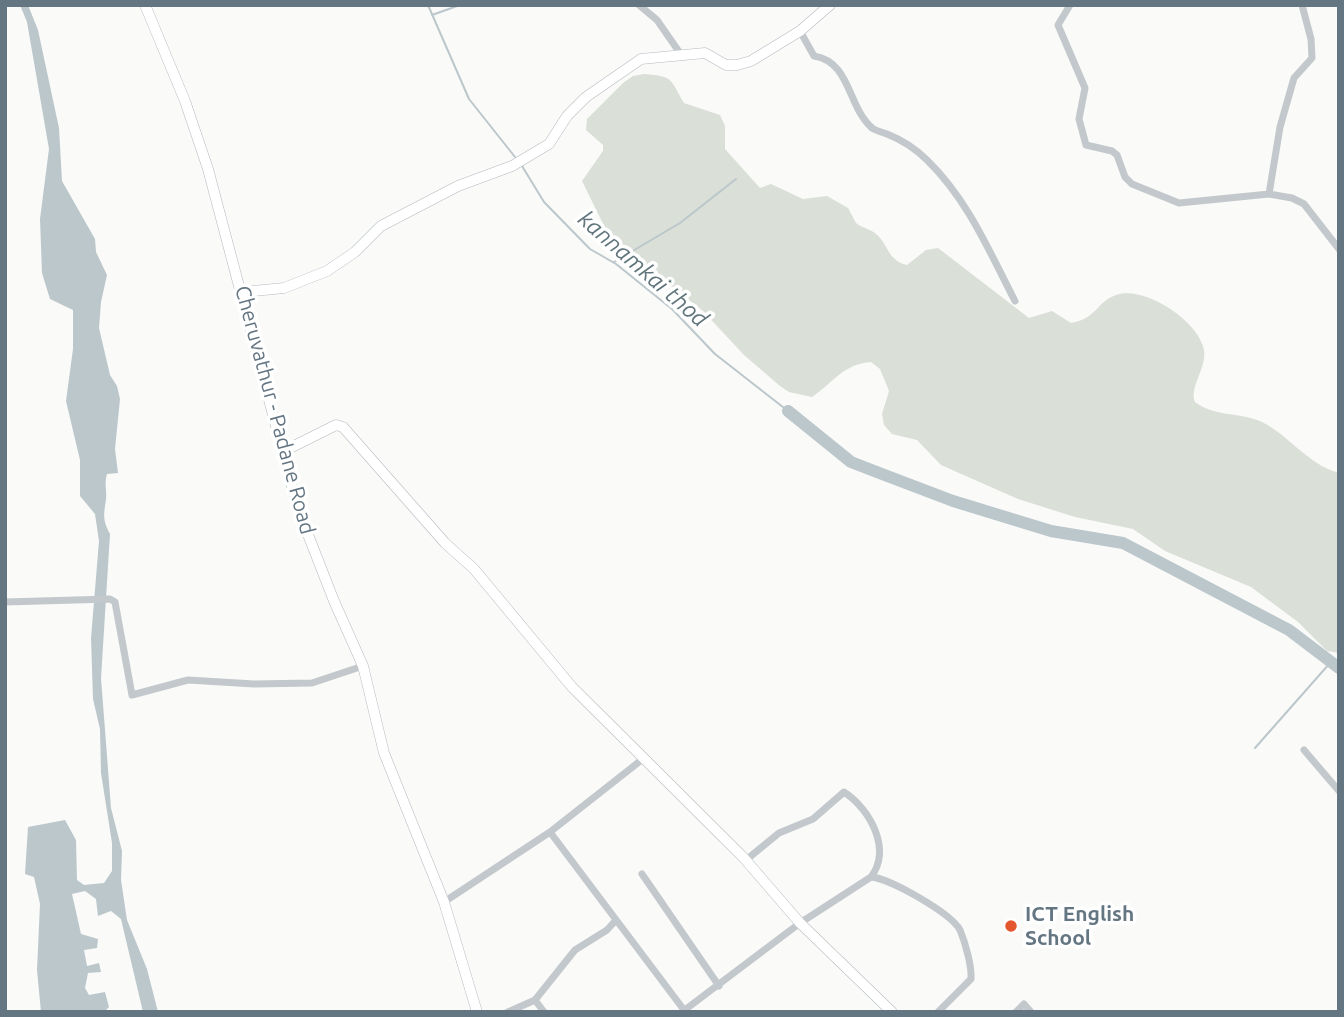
<!DOCTYPE html>
<style>
body{margin:0}
#map{position:relative;width:1344px;height:1017px;overflow:hidden;background:#fafaf8;font-family:Ubuntu,sans-serif}
canvas{display:block}
.frame{position:absolute;inset:0;border:7px solid #657683;pointer-events:none}
</style>
<div id="map">
<canvas width="1344" height="1017"></canvas>
<div class="frame"></div>
</div>
<script>
const c = document.querySelector('canvas').getContext('2d');
c.lineJoin = 'round';
function fillPath(path, color) {
  c.fillStyle = color;
  c.fill(path, 'evenodd');
}
function strokePath(path, color, width, dash) {
  c.strokeStyle = color;
  c.lineWidth = width;
  c.lineCap = dash ? 'butt' : 'round';
  c.setLineDash(dash || []);
  c.stroke(path);
}
function drawText(font, color, halo, rows, align = 'center') {
  c.font = font + ' Ubuntu,sans-serif';
  c.lineWidth = 7;
  c.setLineDash([]);
  c.textBaseline = 'middle';
  c.strokeStyle = halo;
  c.fillStyle = color;
  for (const [text, x, y, turn = 0] of rows) {
    c.save();
    c.translate(x, y);
    c.rotate((+turn || 0) * Math.PI / 180);
    c.textAlign = isNaN(turn) ? turn : align;
    if (halo) c.strokeText(text, 0, 0);
    c.fillText(text, 0, 0);
    c.restore();
  }
}
const green = new Path2D(`
 M644,74C675,76 670,80 684,103L720,115L725,126V149L760,188L771,184L803,199L827,196L848,208L856,223C862,228 871,229 876,234C889,245 887,260 907,265L926,250L938,248L1029,318L1052,311L1071,323C1098,318 1096,302 1116,295C1144,285 1199,321 1204,350C1207,368 1189,387 1195,402C1214,417 1241,412 1262,422C1290,436 1307,464 1339,473V653L1327,651L1298,622L1251,587L1165,551L1133,529L1075,517L1018,499L941,465L917,440L892,434L884,425L882,414L889,391L880,369L871,362C843,364 833,383 812,397L789,392L780,386L744,355L703,311L610,238L582,181L603,151V145L586,130L587,119L623,83L633,76Z`);
const water = new Path2D(`
 M20,5H28L38,30L59,128L62,181L95,239L96,252L107,275L101,302L99,328L110,375L117,386L120,399L115,449L118,473L107,474C104,484 107,490 106,499C104,514 102,519 110,534L101,678L111,808L122,851L121,880L127,920L147,969L158,1012H143L121,919L111,911L98,916L96,899L85,891L72,894L81,934L98,939L97,948L84,950L87,966L99,963L101,972L88,973L85,988L89,995L105,992L109,1007L104,1012H41L37,970L40,904L34,877L25,874L28,827L65,820L76,840L77,880L84,885L104,883L112,871V843L101,773L100,729L93,699L91,638L99,541L95,514L80,496V460L66,401L73,349V310L50,299L42,273L40,219L49,149L27,22Z`);
const stream = new Path2D(`
 M428,5L469,99L515,157
 M432,15L460,5
 M522,166L544,202L590,249L616,264L672,309L715,354L788,411
 M614,262L680,223L736,179
 M1255,748L1330,663`);
const river = new Path2D(`
 M788,411L851,462L882,474L953,501L1051,531L1123,543L1289,630L1339,668`);
const street = new Path2D(`
 M639,5L657,20L682,56
 M1070,5L1058,25L1085,88L1079,119L1086,145L1112,151L1117,155L1125,177L1132,184L1179,203L1269,194L1292,198L1304,204L1339,249
 M800,31L814,56C851,62 847,106 872,128C876,131 882,132 887,134C902,140 916,149 927,160C968,200 989,251 1015,301
 M1269,194L1280,127L1294,78L1312,58L1311,39L1302,5
 M5,602L110,599L115,602L132,695L188,680L254,684L312,683L363,666
 M1304,750L1339,791
 M550,832L684,1010
 M642,874L719,986
 M871,877C889,878 951,913 960,930C965,942 972,966 971,979L938,1012
 M444,902L550,832L644,758
 M535,1000L575,950L607,930L616,920
 M508,1012L535,1000L544,1012
 M682,1012L800,923L871,877C892,849 870,809 844,792L813,819L779,833L746,860
 M1016,1012L1024,1004L1031,1012`);
const secondary = new Path2D(`
 M145,5L185,101L208,169L298,509L334,601L363,666L384,753L444,902L477,1012
 M243,292L284,288L327,271L355,252L381,226L458,186L512,166L549,144L567,116L586,97L641,59L705,53L726,65H737L751,61L800,31L830,5
 M282,452L336,425L343,427L445,543L474,569L572,687L743,857L800,923L892,1012`);
const markers = [
 [1011,926,7,"#e4572e"]
];
const streetNames = [
 ["Cheruvathur - Padane Road",275,410,75]
];
const poiNames = [
 ["ICT English",1025,914],
 ["School",1025,938]
];
const waterNames = [
 ["kannamkai thod",643,269,41]
];
fillPath(green, '#dadfd7');
fillPath(water, '#bbc7cb');
strokePath(stream, '#bbc7cb', 2);
strokePath(river, '#bbc7cb', 12);
strokePath(secondary, '#b3babf', 11);
strokePath(street, '#c3c8cc', 7);
strokePath(secondary, '#fff', 10);
for (const [x, y, r, color] of markers) {
  const dot = new Path2D();
  dot.arc(x, y, r, 0, 2 * Math.PI);
  c.fillStyle = color;
  c.fill(dot);
  strokePath(dot, '#fff', 2.5);
}
drawText('21px', '#657683', '#fff', streetNames);
drawText('bold 21px', '#657683', '#fff', poiNames, 'left');
drawText('italic 23px', '#60757c', '#fff', waterNames);
</script>
